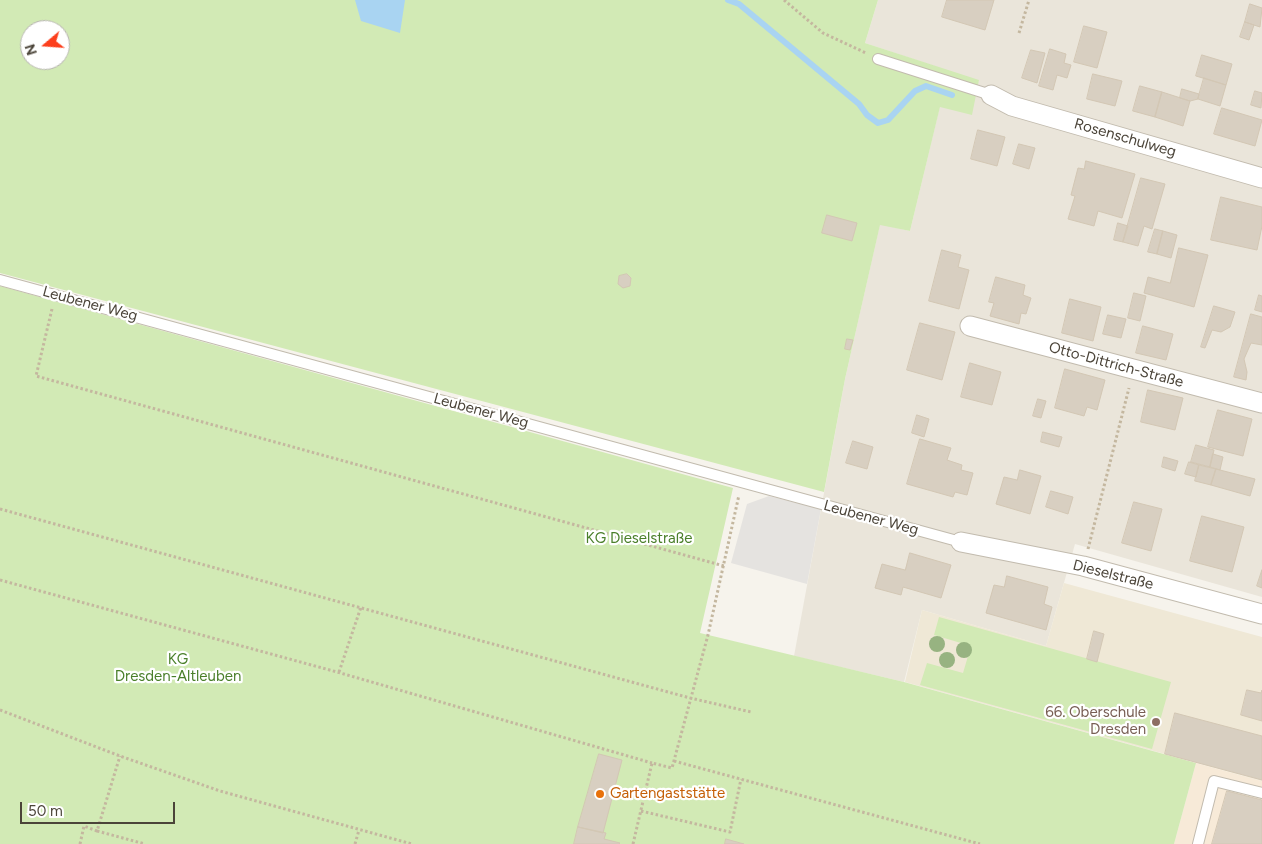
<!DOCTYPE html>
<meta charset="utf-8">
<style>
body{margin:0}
#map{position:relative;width:1262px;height:844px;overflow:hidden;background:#f6f3ec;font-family:Figtree,sans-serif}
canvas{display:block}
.north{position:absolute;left:20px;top:20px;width:50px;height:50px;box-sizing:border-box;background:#fff;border:1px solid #b7b4b0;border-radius:50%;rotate:252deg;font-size:14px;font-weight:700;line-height:20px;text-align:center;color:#4b4439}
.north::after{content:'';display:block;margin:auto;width:18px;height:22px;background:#fc3f1d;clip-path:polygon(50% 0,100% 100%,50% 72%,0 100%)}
.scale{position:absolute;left:20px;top:802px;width:155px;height:22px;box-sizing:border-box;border:2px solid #4b4439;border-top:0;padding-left:6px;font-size:15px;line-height:18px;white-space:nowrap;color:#4b4439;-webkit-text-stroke:4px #fff;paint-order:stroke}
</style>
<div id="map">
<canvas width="1262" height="844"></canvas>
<div class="north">N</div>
<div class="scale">50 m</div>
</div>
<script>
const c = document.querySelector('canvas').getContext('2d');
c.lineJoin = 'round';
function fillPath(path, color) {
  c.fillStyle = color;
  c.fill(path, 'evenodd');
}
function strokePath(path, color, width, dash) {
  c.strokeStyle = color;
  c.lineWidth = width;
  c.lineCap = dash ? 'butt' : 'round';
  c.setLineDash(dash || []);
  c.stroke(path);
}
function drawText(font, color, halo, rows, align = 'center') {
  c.font = font + ' Figtree,sans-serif';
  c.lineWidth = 4.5;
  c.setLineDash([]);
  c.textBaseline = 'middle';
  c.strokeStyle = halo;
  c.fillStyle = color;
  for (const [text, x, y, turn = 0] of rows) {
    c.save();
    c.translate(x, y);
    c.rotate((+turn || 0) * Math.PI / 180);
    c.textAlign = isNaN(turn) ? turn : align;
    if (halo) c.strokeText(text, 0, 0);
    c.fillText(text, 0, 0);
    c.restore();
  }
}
const residential = new Path2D(`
 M878,0H1262V597L1075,544L1046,646L922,610L904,682L794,656L845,379L880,224L910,231L940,106L979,81L865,43Z`);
const commercial = new Path2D(`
 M1196,763L1262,781V844H1174Z`);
const education = new Path2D(`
 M1064,583L1262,637V781L905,682L922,610L1046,646Z`);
const green = new Path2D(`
 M0,0H878L865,43L979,80L972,115L940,107L910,231L880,225L845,379L824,492L0,273ZM30,30H60V60H30Z
 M0,286L733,488L700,633L904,682L1196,763L1174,844H0Z
 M939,617L1171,682L1152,749L920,685L927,663L963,673L971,646L934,635Z`);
const parking = new Path2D(`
 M769,496L821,509L807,584L731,563L747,504Z`);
const water = new Path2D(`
 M355,0H405L400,33L361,21Z`);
const stream = new Path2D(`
 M728,0L739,4L859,104L867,115L878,123L888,120L915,91L926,86L952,95`);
const building = new Path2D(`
 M947,0H994L985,30L942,17Z
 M1250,4L1262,8L1260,27L1245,22Z
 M1245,22L1254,25L1249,40L1240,37Z
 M1084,26L1107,32L1097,68L1074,62Z
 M1050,49L1066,54L1064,63L1071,65L1067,78L1057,75L1053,90L1039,86Z
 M1031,50L1045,53L1037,83L1022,78Z
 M1202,55L1232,64L1226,85L1196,76Z
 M1093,74L1122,81L1115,106L1087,99Z
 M1204,78L1226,85L1220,106L1198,99Z
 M1140,86L1162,92L1155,117L1133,111Z
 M1182,89L1199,94L1198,99L1190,101L1180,98Z
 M1255,91L1262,93L1261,108L1251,105Z
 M1162,92L1190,101L1183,126L1155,117Z
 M1222,108L1262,120L1255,146L1214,134Z
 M978,130L1005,137L997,166L971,159Z
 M1019,144L1035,148L1029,169L1013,164Z
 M1086,161L1135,174L1122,218L1098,211L1094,226L1068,219L1075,196L1071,195L1078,168L1084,169Z
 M1141,178L1165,184L1152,229L1144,226L1138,246L1123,242Z
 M1221,197L1262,207V226L1257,250L1211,240Z
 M827,215L857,223L852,241L822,233Z
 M1118,223L1128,226L1123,242L1114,240Z
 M1155,229L1163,231L1157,254L1148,252Z
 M1163,231L1177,235L1171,258L1157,254Z
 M1179,248L1208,255L1194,307L1144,293L1148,277L1170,283Z
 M942,250L961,255L958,267L969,270L959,309L929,301Z
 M627,274L631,278L630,286L623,288L618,284L619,276Z
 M996,277L1025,285L1023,295L1031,298L1026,314L1021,313L1019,324L990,316L994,303L989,302Z
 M1134,293L1146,296L1140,321L1128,318Z
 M1259,295L1262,296V312L1255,310Z
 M1070,299L1101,307L1093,341L1062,333Z
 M1214,306L1235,312L1230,327L1221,332L1212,330L1205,348L1201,347Z
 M1251,314L1262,317V345L1251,343L1244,359L1247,372L1246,380L1234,377Z
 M1108,315L1126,319L1121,338L1103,334Z
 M920,323L955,332L942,380L907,370Z
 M1143,326L1173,334L1166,360L1136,353Z
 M847,339L853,340L850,350L845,349Z
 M970,363L1001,372L992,405L961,397Z
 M1065,369L1105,380L1097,410L1087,407L1084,416L1055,408Z
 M1148,390L1183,398L1175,430L1141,422Z
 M1038,399L1046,401L1041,418L1033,416Z
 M1218,410L1252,419L1243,456L1208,447Z
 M917,415L929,419L924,437L912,433Z
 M1043,432L1062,437L1059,447L1041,442Z
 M920,439L951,448L947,460L962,465L961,470L973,473L967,495L955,492L953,497L907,484Z
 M853,441L873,447L867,469L846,463Z
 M1196,445L1214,450L1210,467L1191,462Z
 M1213,454L1223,457L1220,470L1210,467Z
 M1164,457L1178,461L1175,471L1162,467Z
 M1189,462L1199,465L1196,477L1185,474Z
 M1199,465L1216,469L1211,485L1195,481Z
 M1216,469L1255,479L1250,496L1211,485Z
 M1020,470L1041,476L1030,514L996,504L1004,477L1017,480Z
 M1051,491L1073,497L1068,514L1046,507Z
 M1134,502L1162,509L1151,551L1122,543Z
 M1202,516L1244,527L1232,572L1190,561Z
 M910,553L951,565L941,598L903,587L901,595L875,588L882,564L905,570Z
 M1262,570V588L1257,586Z
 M1007,576L1048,587L1044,604L1052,607L1046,630L986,613L994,585L1004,587Z
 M1094,631L1104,634L1097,662L1087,659Z
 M1247,690L1261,693L1262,690V721L1241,715Z
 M1175,713L1262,736V780L1165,754Z
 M599,754L622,760L603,833L578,827Z
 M1227,791L1262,800V844H1212Z
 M578,827L606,833L604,839L620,843L619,844H574Z
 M726,839L744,844H725Z`);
const path = new Path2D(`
 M784,0L823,33L866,53
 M1019,33L1029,0
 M52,309L36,376L724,566
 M0,509L690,698L751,712
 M1088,549L1129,388
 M0,580L337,672L652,763
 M339,672L361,607
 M0,710L120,756L220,791L412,844
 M674,761L980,844
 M641,811L730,832L741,779
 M97,831L145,844
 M80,844L84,826L97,831L120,756
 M355,844L359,830
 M633,844L652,763L672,768L708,635L739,495`);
const lane = new Path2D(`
 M878,59L991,95
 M0,280L961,542
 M1198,844L1214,781L1262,793`);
const street = new Path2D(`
 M991,95L1012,106L1262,178
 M970,326L1262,403
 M961,542L1083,566L1262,614`);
const trees = [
 [937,644],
 [964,650],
 [947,660]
];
const markers = [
 [1156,722,5,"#8d6e63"],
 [600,794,5,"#e8710a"]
];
const streetNames = [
 ["Rosenschulweg",1125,138,16],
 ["Leubener Weg",90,304,15],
 ["Otto-Dittrich-Straße",1116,365,15],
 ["Leubener Weg",481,411,15],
 ["Leubener Weg",871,518,15],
 ["Dieselstraße",1113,575,14]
];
const parkNames = [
 ["KG Dieselstraße",639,539],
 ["KG",178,660],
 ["Dresden-Altleuben",178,677]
];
const educationNames = [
 ["66. Oberschule",1146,713],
 ["Dresden",1146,730]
];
const foodNames = [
 ["Gartengaststätte",610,794]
];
fillPath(residential, '#eae5da');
fillPath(commercial, '#f7ead8');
fillPath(education, '#efe8d6');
fillPath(green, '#d2eab5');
fillPath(parking, '#e5e3e0');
fillPath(water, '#a9d4f2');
strokePath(stream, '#a9d4f2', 6);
fillPath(building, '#d8cfc1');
strokePath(building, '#d3c7b4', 1);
strokePath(lane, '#c2bbae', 12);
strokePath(street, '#c2bbae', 21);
strokePath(path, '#c4b79f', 3, [2.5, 2.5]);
strokePath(lane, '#fff', 10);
strokePath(street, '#fff', 19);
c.fillStyle = '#97b381';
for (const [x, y] of trees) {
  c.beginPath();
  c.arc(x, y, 8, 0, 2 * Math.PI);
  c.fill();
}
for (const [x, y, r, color] of markers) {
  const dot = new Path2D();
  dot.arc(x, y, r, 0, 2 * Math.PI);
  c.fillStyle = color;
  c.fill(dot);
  strokePath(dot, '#fff', 2);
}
drawText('15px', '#4b4439', '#fff', streetNames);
drawText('15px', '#4a7f2a', '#fff', parkNames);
drawText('15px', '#785e54', '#fff', educationNames, 'right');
drawText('15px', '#c56008', '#fff', foodNames, 'left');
</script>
